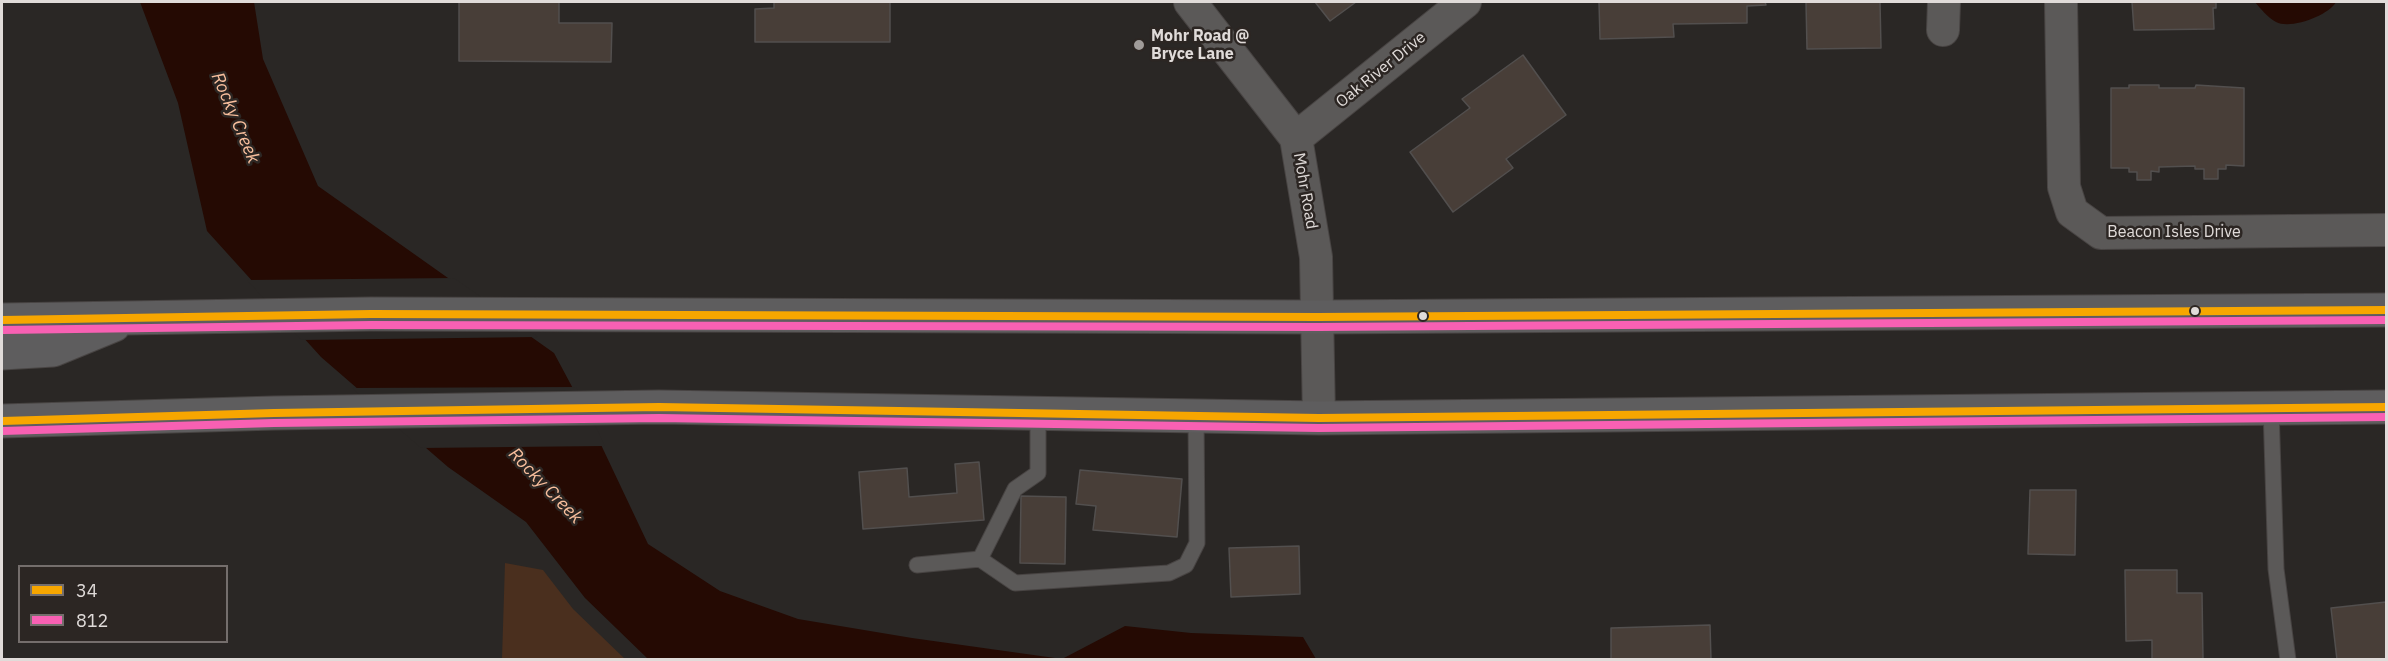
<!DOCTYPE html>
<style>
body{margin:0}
#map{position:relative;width:2388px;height:661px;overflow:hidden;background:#2a2725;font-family:"IBM Plex Sans",sans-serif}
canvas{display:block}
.frame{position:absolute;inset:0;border:3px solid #e0dbd9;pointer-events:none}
.legend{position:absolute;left:18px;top:565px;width:210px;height:78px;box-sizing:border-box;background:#2c2623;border:2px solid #746e6c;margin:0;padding:8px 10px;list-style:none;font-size:18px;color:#e0dbd9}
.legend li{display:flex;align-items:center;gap:12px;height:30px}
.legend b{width:30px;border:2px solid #746e6c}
</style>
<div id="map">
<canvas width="2388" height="661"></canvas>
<div class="frame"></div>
<ul class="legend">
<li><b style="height:8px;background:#f7a600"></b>34</li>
<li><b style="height:8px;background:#f860b3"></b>812</li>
</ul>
</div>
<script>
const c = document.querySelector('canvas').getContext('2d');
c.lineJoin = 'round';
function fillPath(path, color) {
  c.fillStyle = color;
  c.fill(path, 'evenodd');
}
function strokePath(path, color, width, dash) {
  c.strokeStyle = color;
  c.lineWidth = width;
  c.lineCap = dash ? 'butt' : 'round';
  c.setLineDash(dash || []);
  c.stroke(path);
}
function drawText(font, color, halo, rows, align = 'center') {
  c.font = font + ' "IBM Plex Sans",sans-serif';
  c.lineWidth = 5;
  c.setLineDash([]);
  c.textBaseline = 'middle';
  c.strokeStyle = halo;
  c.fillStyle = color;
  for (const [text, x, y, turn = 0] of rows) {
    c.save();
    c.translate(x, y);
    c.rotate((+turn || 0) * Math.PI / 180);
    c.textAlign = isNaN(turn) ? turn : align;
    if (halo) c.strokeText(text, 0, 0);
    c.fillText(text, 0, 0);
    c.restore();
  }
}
const green = new Path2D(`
 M505,563L543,570L573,609L625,659H502Z`);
const water = new Path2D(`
 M140,2H254L263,59L318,186L554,353L585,411L648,544L720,591L798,619L912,638L1062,659L1125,626L1191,633L1303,637L1316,659H648L585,598L526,522L448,467L321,357L207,231L178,103Z
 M2255,2H2336C2329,15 2291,30 2276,22C2267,17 2261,9 2255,2Z`);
const pier = new Path2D(`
 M454,278L538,337L301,340L247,280Z
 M576,387L605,446L421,448L352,388Z`);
const building = new Path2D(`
 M459,2H559V23H612L611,62L459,61Z
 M774,2H890V42H755V9L774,8Z
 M1315,2H1356L1330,21Z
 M1599,2H1765L1766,5L1747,6V23L1673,24L1674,37L1600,39Z
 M1806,2H1880L1881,48L1807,49Z
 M2132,2H2216V8H2213L2214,29L2134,30Z
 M1523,55L1566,115L1506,159L1513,168L1453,212L1410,152L1470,108L1462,99Z
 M2129,85H2159V88H2195L2196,85L2244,88V166L2226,165V169H2218V179H2204V169H2195V166L2159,167V172L2151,171V180H2137V172H2129V168H2111V88H2129Z
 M979,462L984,520L863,529L859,472L907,468L909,497L957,493L955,464Z
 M1080,470L1182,479L1177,537L1093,530L1096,506L1076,504Z
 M2030,490H2076L2075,555L2028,554Z
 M1021,496L1066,497L1065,564L1020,563Z
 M1299,546L1300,594L1231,597L1229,548Z
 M2125,570H2177V593H2202L2203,660H2152V640L2126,641Z
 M2386,602V660H2337L2331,608Z
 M1710,625L1711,660H1611V628Z`);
const lane = new Path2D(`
 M2271,408L2276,569L2288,660
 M980,559L1015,583L1169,573L1186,565L1197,543L1196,414
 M917,565L980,559L1015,489L1038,473V412`);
const street = new Path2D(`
 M1190,2L1296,138L1316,257L1319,418
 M2061,2L2064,187L2072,212L2101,233L2386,230
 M1943,30L1944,2
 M1296,138L1465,2`);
const secondary = new Path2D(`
 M2,320L371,314L1318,317L2386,310
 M2,353L53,350L114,325
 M2,421L274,413L659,407L1319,418L2386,407`);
const bus1 = new Path2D(`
 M2,320L371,314L1318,317L2386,310
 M2,421L274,413L659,407L1319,418L2386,407`);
const bus2 = new Path2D(`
 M2,330L371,325L1318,327L2386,320
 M2,431L274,423L659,418L1319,428L2386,417`);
const markers = [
 [1139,45,6,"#a09c9a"],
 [2195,311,5,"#e0dbd9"],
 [1423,316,5,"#e0dbd9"]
];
const poiNames = [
 ["Mohr Road @",1151,36],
 ["Bryce Lane",1151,54]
];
const streetNames = [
 ["Oak River Drive",1381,70,-39],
 ["Mohr Road",1305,191,80],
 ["Beacon Isles Drive",2174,232]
];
const waterNames = [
 ["Rocky Creek",235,118,67],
 ["Rocky Creek",545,486,46]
];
fillPath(green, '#4a2f1e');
fillPath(water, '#250a03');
fillPath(pier, '#2a2725');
fillPath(building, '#483e38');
strokePath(building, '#524f4e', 1.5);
strokePath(lane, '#484443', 17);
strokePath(street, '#484443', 34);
strokePath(secondary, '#484443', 35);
strokePath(lane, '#5b5958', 15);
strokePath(street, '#5b5958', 32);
strokePath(secondary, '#5e5d5e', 33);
strokePath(bus1, '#f7a600', 8);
strokePath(bus2, '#f860b3', 8);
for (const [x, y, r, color] of markers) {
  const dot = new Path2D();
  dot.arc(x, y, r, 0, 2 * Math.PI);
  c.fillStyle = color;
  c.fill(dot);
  strokePath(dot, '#2c2623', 2);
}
drawText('bold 16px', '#e0dbd9', '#2c2623', poiNames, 'left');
drawText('16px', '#e0dbd9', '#2c2623', streetNames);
drawText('italic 18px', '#f9bf9d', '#2c2623', waterNames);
</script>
